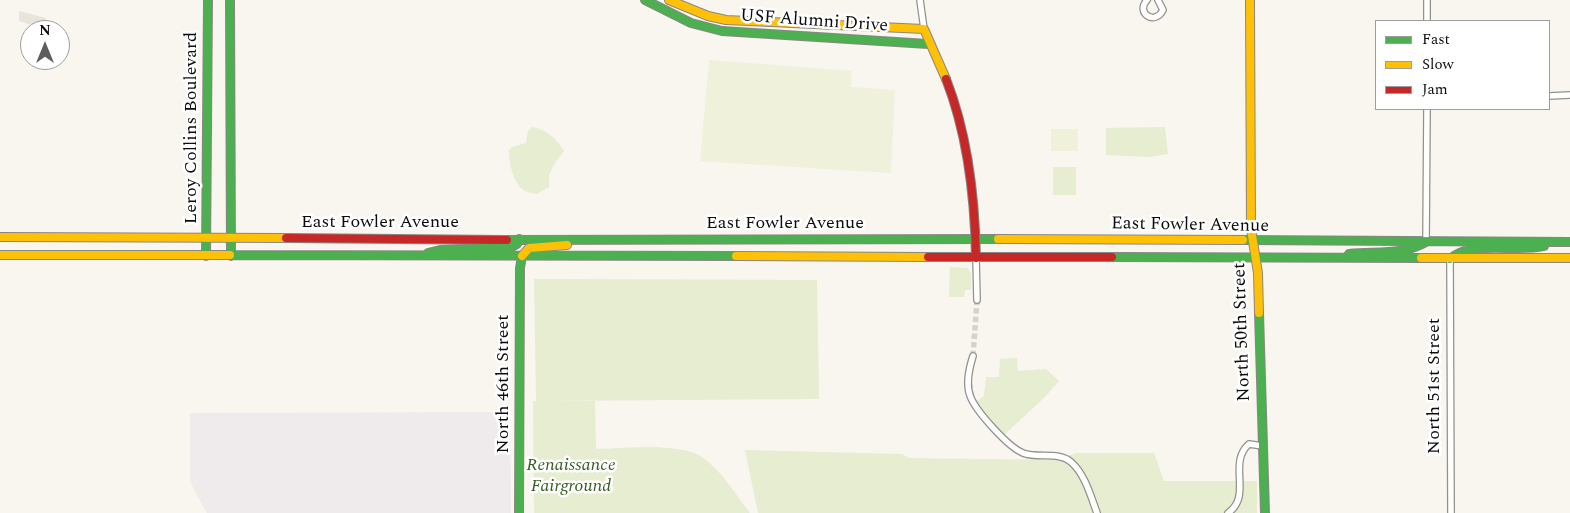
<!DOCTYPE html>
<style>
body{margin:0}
#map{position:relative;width:1570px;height:513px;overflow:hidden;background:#f9f6ef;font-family:Spectral,serif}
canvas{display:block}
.legend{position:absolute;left:1375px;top:20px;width:175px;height:90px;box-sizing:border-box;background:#fff;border:1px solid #9d9d9d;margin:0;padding:6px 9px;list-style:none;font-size:15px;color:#0b0b0b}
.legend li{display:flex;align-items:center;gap:10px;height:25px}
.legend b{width:25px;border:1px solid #9d9d9d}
.north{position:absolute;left:20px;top:20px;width:50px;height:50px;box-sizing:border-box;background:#fff;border:1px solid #9d9d9d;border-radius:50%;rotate:0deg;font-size:14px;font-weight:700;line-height:20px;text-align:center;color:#0b0b0b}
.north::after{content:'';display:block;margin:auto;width:18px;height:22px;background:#5e5d5b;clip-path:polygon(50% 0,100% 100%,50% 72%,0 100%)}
</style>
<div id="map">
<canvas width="1570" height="513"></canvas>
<ul class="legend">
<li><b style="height:6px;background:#4caf50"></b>Fast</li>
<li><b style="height:6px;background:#ffc107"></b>Slow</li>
<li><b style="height:6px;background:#c62828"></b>Jam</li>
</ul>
<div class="north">N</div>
</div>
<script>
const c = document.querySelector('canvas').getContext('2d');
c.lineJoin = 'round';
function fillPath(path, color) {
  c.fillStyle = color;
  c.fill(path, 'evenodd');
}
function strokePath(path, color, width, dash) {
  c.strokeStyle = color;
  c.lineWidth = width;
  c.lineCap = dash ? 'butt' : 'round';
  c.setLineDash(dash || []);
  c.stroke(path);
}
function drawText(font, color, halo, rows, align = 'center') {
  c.font = font + ' Spectral,serif';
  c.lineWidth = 5;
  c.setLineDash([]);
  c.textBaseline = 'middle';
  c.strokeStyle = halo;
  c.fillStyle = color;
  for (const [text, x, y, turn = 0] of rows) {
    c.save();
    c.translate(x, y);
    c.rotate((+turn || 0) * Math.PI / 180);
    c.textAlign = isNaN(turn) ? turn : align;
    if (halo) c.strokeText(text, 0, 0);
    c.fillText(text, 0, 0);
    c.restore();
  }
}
const industrial = new Path2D(`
 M510,412L511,513H207L190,482V413Z`);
const green = new Path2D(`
 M532,127C546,129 558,140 564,151L554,164L549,175V187L537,194C534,193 528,193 525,191C513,184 509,163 509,150L512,147L526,143L528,131Z
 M1165,127L1168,154L1149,157L1106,155V128Z
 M1053,167H1076V195H1053Z
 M950,267L968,268L971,274V290H965L964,297H949Z
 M534,279L817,280L819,399L536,401Z
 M1017,358L1018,371L1046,369L1059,381L1045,397L1004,435L975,402L984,396L986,377H999L1000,359Z
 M533,401H595L596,449C624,449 679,442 702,457C722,471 735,494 750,513H534Z
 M745,450L902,454L909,458L1057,460L1075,453H1154L1164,481H1257V513H758Z`);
const pitch = new Path2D(`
 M709,60L852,71L851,87L895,90L891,173L700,161Z
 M1078,129V151H1051V129Z`);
const plaza = new Path2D(`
 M19,11L46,18L47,30L19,21Z`);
const streetTunnel = new Path2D(`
 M973,356L977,300`);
const street = new Path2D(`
 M920,0L924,29
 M1147,0C1135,13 1155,26 1163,10L1158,0
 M1427,0V21
 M1549,96L1570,95
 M1426,242L1427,109
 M976,258L977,300
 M1450,259L1451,513
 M973,356C969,369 965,385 971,398C977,412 1008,447 1023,453C1037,459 1059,451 1071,462C1085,474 1091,497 1097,513
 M1228,513C1253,496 1227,463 1249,444L1263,446`);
const fast = new Path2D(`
 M230,0L231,256
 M645,0L691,23L722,31L928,44
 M507,240L998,239
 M1243,240L1570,242
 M428,253L440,250L511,247L517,244L519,239
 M1349,254C1375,251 1402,256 1426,242
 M230,255L736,256
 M206,256L208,0
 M1112,257L1421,258
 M1450,259C1475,239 1514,253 1544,246
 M1259,313L1265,513
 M519,513L520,268L522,256`);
const slow = new Path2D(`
 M669,0L708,16L726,20L924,29L946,79
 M1250,0L1251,229L1258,273L1259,313
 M0,237L286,238
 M998,239L1243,240
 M0,255H230
 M522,256L529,248L567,245
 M736,256L928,257
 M1421,258H1570`);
const jam = new Path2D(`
 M946,79C968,135 975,198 976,258
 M286,238L507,240
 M928,257H1112`);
const streetNames = [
 ["USF Alumni Drive",814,22,4],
 ["Leroy Collins Boulevard",192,128,-90],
 ["East Fowler Avenue",380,223],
 ["East Fowler Avenue",785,224],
 ["East Fowler Avenue",1190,226,1],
 ["North 50th Street",1243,332,-92],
 ["North 46th Street",504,384,-90],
 ["North 51st Street",1435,386,-90]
];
const parkNames = [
 ["Renaissance",571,466],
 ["Fairground",571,487]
];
fillPath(industrial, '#efeaec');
fillPath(green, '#e6edd1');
fillPath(pitch, '#eff1da');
fillPath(plaza, '#e9e4dc');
strokePath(streetTunnel, '#d5d3cd', 5.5, [5.5, 3]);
strokePath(street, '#92918e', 8);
strokePath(fast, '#898784', 10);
strokePath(slow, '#898784', 10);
strokePath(jam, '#898784', 10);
strokePath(street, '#fefefd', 5.5);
strokePath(fast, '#4caf50', 8);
strokePath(slow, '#ffc107', 8);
strokePath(jam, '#c62828', 8);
drawText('18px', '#0b0b0b', '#fff', streetNames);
drawText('italic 18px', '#375d21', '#fff', parkNames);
</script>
